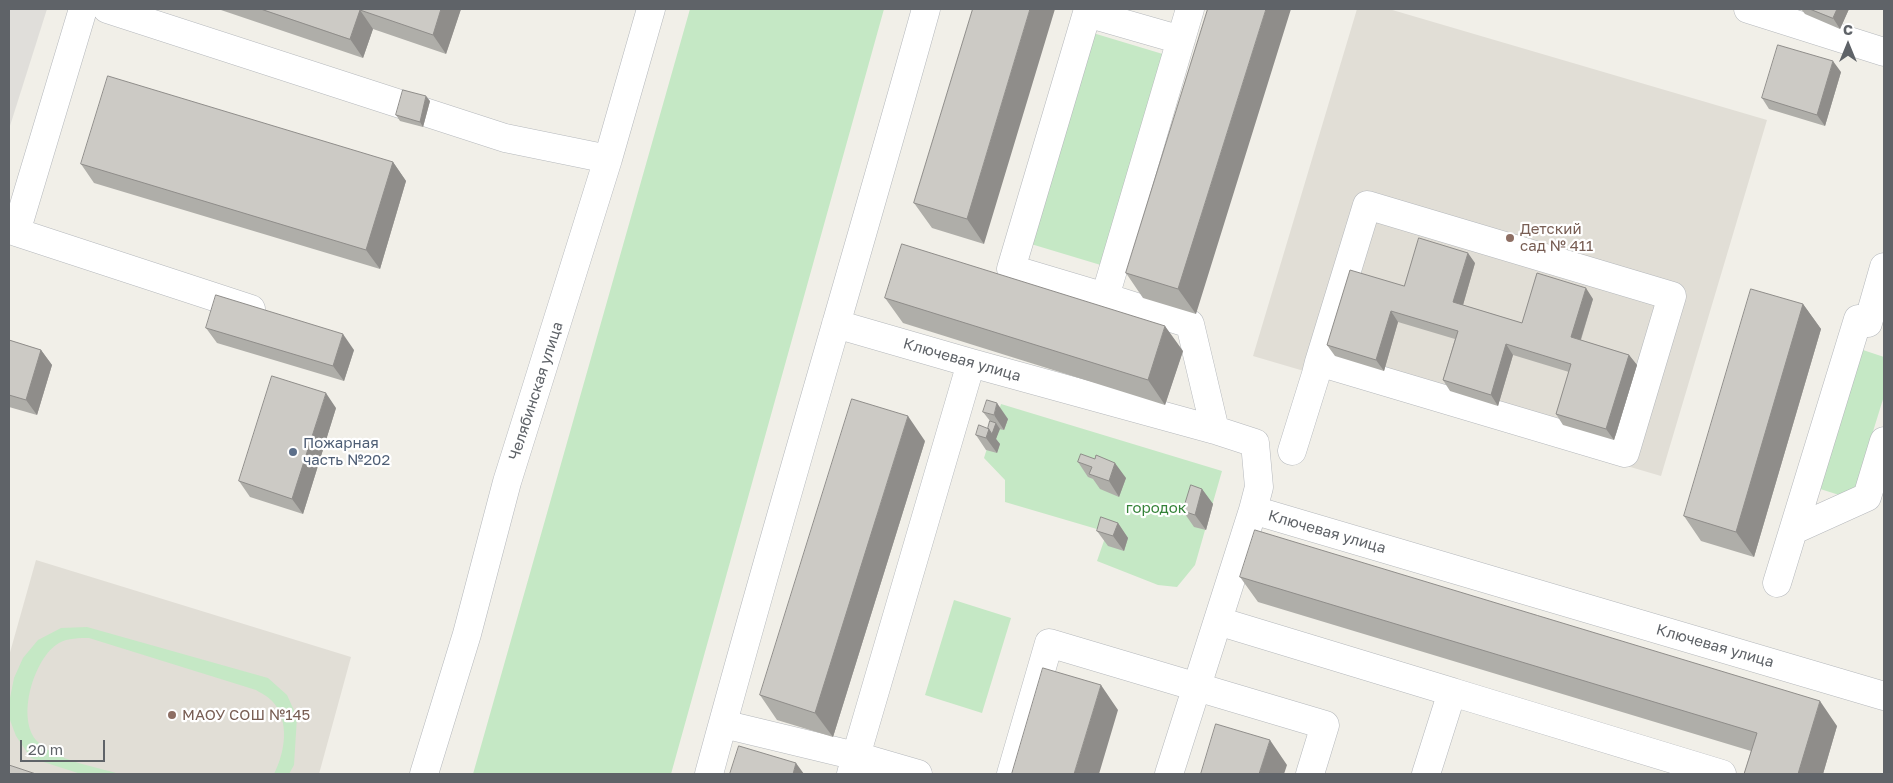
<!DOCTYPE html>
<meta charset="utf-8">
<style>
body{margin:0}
#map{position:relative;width:1893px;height:783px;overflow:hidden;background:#f1efe8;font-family:"Golos Text",sans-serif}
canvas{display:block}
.frame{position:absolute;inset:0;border:10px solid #5f6368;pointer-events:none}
.north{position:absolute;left:1823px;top:20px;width:50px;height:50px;-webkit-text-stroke:4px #fff;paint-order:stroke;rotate:0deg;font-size:14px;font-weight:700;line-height:20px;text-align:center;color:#5f6368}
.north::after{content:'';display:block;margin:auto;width:18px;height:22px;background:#5f6368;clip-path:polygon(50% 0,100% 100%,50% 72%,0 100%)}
.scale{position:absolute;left:20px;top:740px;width:85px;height:22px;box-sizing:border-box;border:2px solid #5f6368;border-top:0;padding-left:6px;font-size:15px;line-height:18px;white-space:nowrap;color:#5f6368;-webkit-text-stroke:4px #fff;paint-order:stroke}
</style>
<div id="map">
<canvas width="1893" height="783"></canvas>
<div class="frame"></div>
<div class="north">С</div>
<div class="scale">20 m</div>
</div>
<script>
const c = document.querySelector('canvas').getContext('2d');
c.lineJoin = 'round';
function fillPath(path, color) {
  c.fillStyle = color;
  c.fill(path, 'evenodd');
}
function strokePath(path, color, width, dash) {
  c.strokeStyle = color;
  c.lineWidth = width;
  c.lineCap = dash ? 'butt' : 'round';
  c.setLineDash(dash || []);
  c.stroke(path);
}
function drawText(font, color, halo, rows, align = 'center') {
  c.font = font + ' "Golos Text",sans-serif';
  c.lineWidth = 4.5;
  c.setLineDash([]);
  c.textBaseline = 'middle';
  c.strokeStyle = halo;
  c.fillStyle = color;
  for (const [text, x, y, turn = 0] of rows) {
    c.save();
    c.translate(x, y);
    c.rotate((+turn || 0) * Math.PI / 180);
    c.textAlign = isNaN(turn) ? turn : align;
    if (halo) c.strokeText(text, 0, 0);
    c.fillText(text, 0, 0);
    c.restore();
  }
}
const industrial = new Path2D(`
 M9,9H47L9,129Z`);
const education = new Path2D(`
 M1357,9H1389L1767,120L1661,476L1253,356Z
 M36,560L351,657L319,774H9V656Z`);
const green = new Path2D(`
 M690,9H884L671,774H473Z
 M1093,33L1166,55L1104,266L1031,244Z
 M1860,349L1884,357V396L1852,499L1817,488Z
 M1001,404L1222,471L1195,565L1177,587L1158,585L1097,561L1107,532L1005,502V480L984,458Z
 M954,600L1011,618L982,713L925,695Z
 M87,627L268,678L287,695L297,717L294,765L289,774H274C285,752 290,722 273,702C269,697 261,693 256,690L89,638C80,638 68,638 59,643C34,657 15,720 38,742C56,760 95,767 120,774H81L31,758L16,736L10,720V698L14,678L23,658L38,640L61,628Z`);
const minor = new Path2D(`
 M83,9L16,232L251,309
 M107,9L505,138L608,159
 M1748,9L1884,52
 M1181,40L1087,13L1011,269L1105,297L1190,9
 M1105,297L1190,324L1215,430
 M836,324L971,363L1215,430L1255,443L1259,487L1253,510L1169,774
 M1292,451L1316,374L1319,362L1367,205L1672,296L1625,453L1319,362
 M1253,510L1884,696
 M1794,530L1867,497L1884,441
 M1777,583L1858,319L1868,323L1884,267
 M1218,621L1452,692L1426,774
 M1452,692L1722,774
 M723,724L856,756L971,363
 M424,774L467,634L507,482L608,159L651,9
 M709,774C778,518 855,264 926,9
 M851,774L856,756L918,774
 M1011,774L1049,643L1325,725L1310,774`);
const wall = new Path2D(`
 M218,9H461L446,54L373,29L363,58Z
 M973,9L984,244L932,228L914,203Z
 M1208,9L1196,314L1143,298L1126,273Z
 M1801,9H1849L1840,29L1805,14Z
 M1841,72L1825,126L1769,109L1762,98Z
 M430,101L423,127L400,121L396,115Z
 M393,162L406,181L380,269L94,183L81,164Z
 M1475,263L1463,305L1522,323L1593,299L1581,340L1629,355L1637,365L1614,440L1563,425L1556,414L1569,372L1513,355L1498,406L1450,391L1443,380L1455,339L1398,322L1384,371L1335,356L1327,345L1404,286Z
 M885,298L1183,351L1165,405L903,323Z
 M1803,304L1821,329L1754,557L1701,541L1684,516Z
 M206,328L354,350L344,381L217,343Z
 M9,340L41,350L52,365L37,415L9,407Z
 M336,408L303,514L250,497L239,481Z
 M983,412L1008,419L1004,430L999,429L996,439L1000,444L997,453L986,450L976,435L988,428L990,421Z
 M925,441L833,737L777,720L760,695Z
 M1078,462L1126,478L1119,497L1100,489L1093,479L1088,477Z
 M1202,489L1213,504L1206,530L1194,527L1183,511Z
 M1118,523L1128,538L1124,551L1108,546L1097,531Z
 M1240,577L1837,726L1823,774H1744L1751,751L1258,602Z`);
const shadedWall = new Path2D(`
 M441,9H461L446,54L433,35Z
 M1030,9H1055L984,244L967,219Z
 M1266,9H1291L1196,314L1178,289Z
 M1837,9H1849L1840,29L1833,18Z
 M360,10L373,29L363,58L350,39Z
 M1833,61L1841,72L1825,126L1817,115Z
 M426,96L430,101L423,127L420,122Z
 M393,162L406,181L380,269L366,250Z
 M1468,253L1475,263L1461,312L1453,302Z
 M1586,288L1593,299L1578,348L1571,337Z
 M1803,304L1821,329L1754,557L1736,532Z
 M1391,311L1398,322L1384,371L1376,360Z
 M1165,326L1183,351L1165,405L1148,380Z
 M343,334L354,350L344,381L333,366Z
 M1506,344L1513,355L1498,406L1491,395Z
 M41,350L52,365L37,415L26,400Z
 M1629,355L1637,365L1614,440L1606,429Z
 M326,393L336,408L303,514L292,499Z
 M997,403L1008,419L1004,430L994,415Z
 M908,416L925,441L833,737L815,713Z
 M996,423L1000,429L996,439L1000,444L997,453L986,438L989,429Z
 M1115,463L1126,478L1119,497L1109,481Z
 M1202,489L1213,504L1206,530L1195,515Z
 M1118,523L1128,538L1124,551L1113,536Z
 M1101,685L1118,710L1099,774H1074Z
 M1820,701L1837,726L1823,774H1798Z
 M1270,740L1287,765L1284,774H1259Z
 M796,763L804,774H793Z`);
const building = new Path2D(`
 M261,9H441L433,35L360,10L350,39Z
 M973,9H1030L967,219L914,203Z
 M1208,9H1266L1178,289L1126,273Z
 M1810,9H1837L1833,18Z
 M1778,45L1833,61L1817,115L1762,98Z
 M108,76L393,162L366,250L81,164Z
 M403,90L426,96L420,122L396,115Z
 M1419,238L1468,253L1453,302L1522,323L1537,273L1586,288L1571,337L1629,355L1606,429L1556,414L1571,364L1506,344L1491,395L1443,380L1458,331L1391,311L1376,360L1327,345L1350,270L1404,286Z
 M902,244L1165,326L1148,380L885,298Z
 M1751,289L1803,304L1736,532L1684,516Z
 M216,295L343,334L333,366L206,328Z
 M9,340L41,350L26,400L9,395Z
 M272,376L326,393L292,499L239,481Z
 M852,399L908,416L815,713L760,695Z
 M987,400L997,403L994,415L983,412Z
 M990,421L996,423L992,434L988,428Z
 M979,425L989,429L986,438L976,435Z
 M1081,454L1095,459L1096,455L1115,463L1109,481L1089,474L1092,467L1078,462Z
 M1191,485L1202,489L1195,515L1183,511Z
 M1101,517L1118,523L1113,536L1097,531Z
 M1255,530L1820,701L1798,774H1744L1757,733L1240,577Z
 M1043,668L1101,685L1074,774H1012Z
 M1216,724L1270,740L1259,774H1201Z
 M739,746L796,763L793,774H730Z
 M9,765L36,774H9Z`);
const markers = [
 [1510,238,5,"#8d6e63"],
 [293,452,5,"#5c6f8a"],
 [172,715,5,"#8d6e63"]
];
const educationNames = [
 ["Детский",1520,229],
 ["сад № 411",1520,246],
 ["МАОУ СОШ №145",182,715]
];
const streetNames = [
 ["Ключевая улица",962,360,16],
 ["Челябинская улица",536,391,-72],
 ["Ключевая улица",1327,532,16],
 ["Ключевая улица",1715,646,16]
];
const serviceNames = [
 ["Пожарная",303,443],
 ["часть №202",303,460]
];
const parkNames = [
 ["городок",1156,508]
];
fillPath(industrial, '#e0deda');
fillPath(education, '#e1ded6');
fillPath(green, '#c5e8c5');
strokePath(minor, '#b5b8bc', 29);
strokePath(minor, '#fff', 28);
fillPath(wall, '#afaea9');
fillPath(shadedWall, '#8f8d8a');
fillPath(building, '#cccac5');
strokePath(building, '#8f8d8a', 1);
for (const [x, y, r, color] of markers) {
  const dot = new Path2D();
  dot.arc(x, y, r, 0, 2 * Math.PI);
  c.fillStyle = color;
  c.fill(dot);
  strokePath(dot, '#fff', 2);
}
drawText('15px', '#785e54', '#fff', educationNames, 'left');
drawText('15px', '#5f6368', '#fff', streetNames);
drawText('15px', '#4e5e75', '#fff', serviceNames, 'left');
drawText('15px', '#348238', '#fff', parkNames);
</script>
